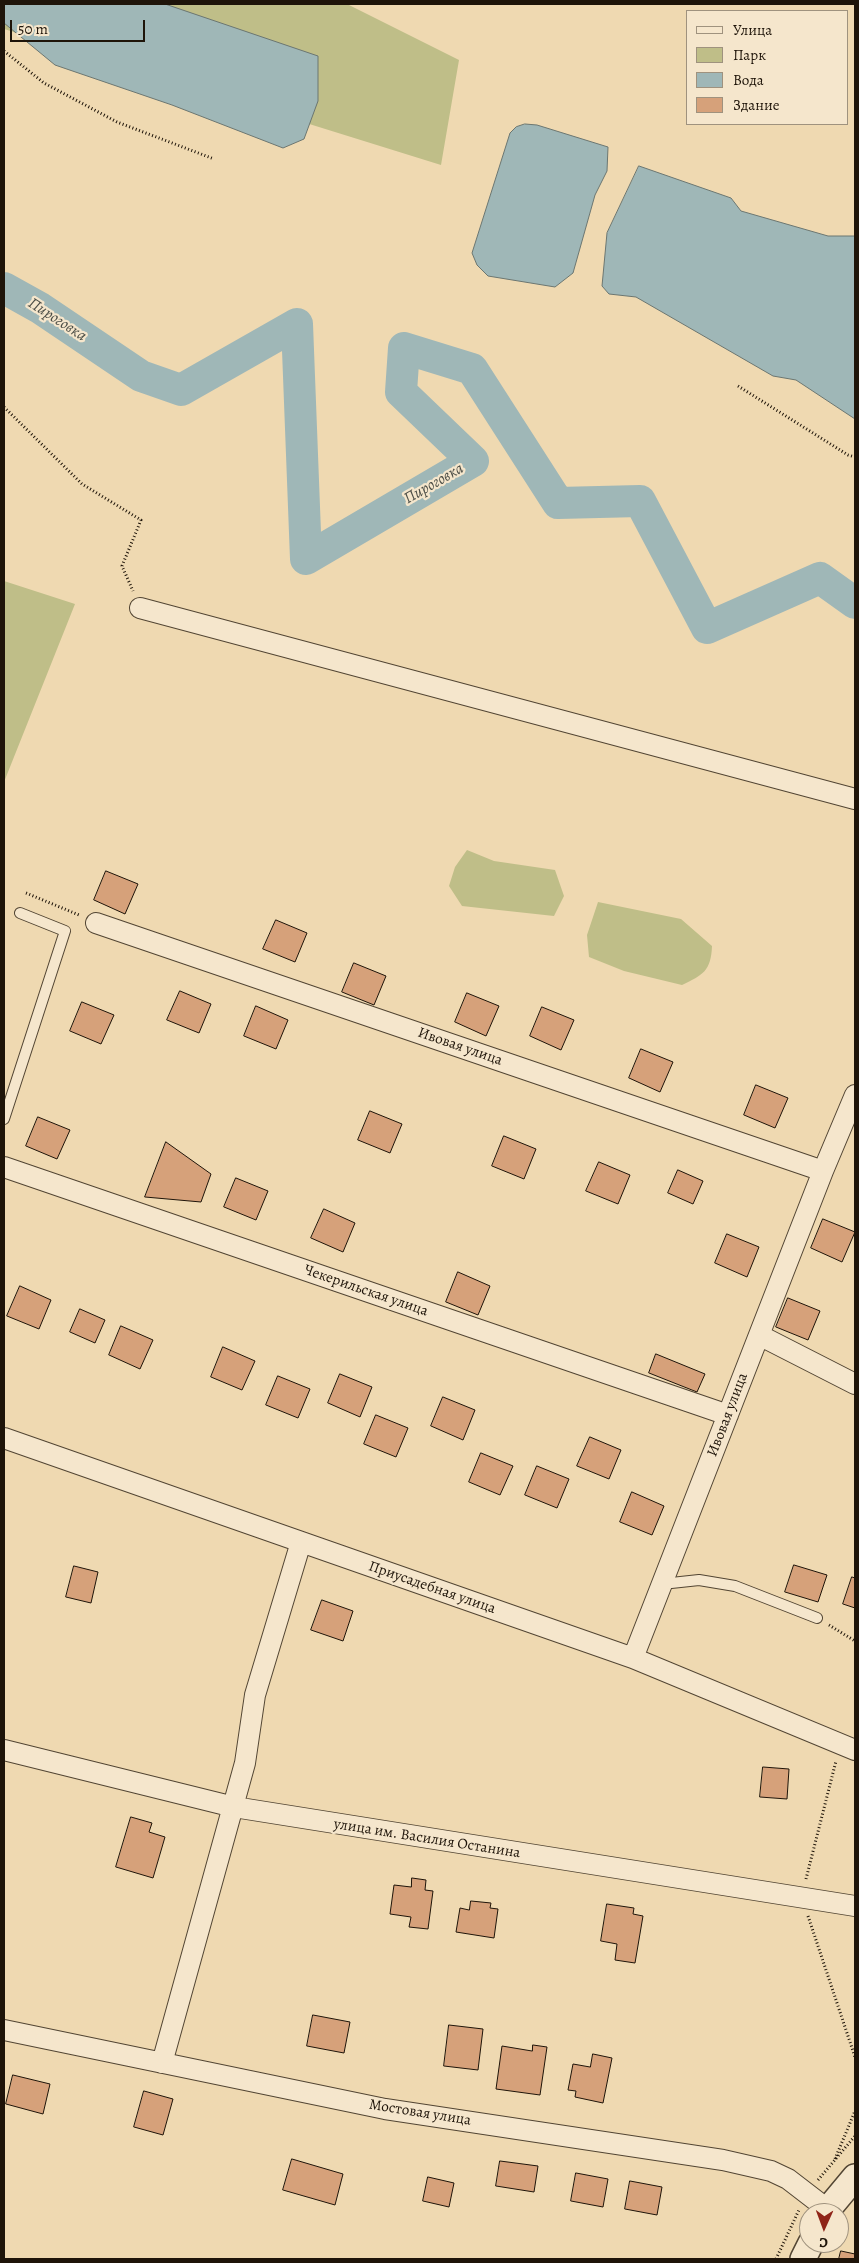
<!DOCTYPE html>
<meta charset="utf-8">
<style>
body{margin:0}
#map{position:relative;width:859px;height:2263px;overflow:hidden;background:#efd9b1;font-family:Alegreya,serif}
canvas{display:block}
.frame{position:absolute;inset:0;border:5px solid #1e1409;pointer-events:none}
.legend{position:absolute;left:686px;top:10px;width:162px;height:115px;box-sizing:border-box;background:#f5e6cc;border:1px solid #9f927e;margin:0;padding:6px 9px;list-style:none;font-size:15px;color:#1e1409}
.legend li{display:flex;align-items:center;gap:10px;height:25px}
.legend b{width:25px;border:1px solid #9f927e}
.north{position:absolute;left:799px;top:2203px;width:50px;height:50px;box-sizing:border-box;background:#f5e6cc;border:1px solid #9f927e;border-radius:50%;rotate:182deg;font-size:14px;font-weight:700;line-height:20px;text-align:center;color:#1e1409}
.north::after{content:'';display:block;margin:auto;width:18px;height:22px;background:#8f2418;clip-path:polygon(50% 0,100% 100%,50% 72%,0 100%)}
.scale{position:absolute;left:10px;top:20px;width:135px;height:22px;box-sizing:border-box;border:2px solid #1e1409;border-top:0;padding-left:6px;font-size:15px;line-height:18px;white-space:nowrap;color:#1e1409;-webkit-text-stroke:4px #f5e6cc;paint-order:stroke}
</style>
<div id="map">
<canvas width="859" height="2263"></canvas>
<div class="frame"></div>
<ul class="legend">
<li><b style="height:6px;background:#f5e6cc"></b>Улица</li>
<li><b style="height:14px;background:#bfbe88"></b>Парк</li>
<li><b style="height:14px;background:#9fb7b7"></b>Вода</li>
<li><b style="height:14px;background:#d6a17a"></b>Здание</li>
</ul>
<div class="north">С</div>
<div class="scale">50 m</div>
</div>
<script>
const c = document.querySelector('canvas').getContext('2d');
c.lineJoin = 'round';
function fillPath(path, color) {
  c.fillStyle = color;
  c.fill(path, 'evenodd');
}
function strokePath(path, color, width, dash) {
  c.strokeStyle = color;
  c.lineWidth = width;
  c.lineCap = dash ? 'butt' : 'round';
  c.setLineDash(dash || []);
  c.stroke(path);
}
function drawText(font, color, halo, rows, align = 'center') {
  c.font = font + ' Alegreya,serif';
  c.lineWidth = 4.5;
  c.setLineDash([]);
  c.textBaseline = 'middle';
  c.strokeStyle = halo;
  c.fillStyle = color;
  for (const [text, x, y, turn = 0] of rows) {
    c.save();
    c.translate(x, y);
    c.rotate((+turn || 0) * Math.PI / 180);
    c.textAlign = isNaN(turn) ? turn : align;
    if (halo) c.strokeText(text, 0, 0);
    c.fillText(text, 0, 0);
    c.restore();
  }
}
const green = new Path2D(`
 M4,4H347L459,60L441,165L4,29Z
 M4,581L75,604L4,782Z
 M467,850L494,861L555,870L564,896L554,916L462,906L449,886L455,867Z
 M598,902L681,919L712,946C711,971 703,975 682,985L624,971L589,957L587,935Z`);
const water = new Path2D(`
 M4,4H165L318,56V101L304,139L283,148L172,105L55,65L4,23Z
 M525,124L537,125L608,147L607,171L595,195L573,273L555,287L488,276L477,265L472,253L510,133L516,127Z
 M639,166L731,198L741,211L828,236H855V419L796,380L773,376L636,297L609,294L602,286L607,233Z`);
const river = new Path2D(`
 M4,288L40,308L141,376L181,390L297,324L306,559L473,461L401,392L404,348L472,369L558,503L640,501L707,628L820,578L855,603`);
const building = new Path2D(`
 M106,871L138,884L125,914L94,900Z
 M276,920L307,933L295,962L263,949Z
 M354,963L386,976L374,1005L342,992Z
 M180,991L211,1004L199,1033L167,1020Z
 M467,993L499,1006L486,1036L455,1022Z
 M82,1002L114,1015L101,1044L70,1031Z
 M256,1006L288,1020L276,1049L244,1036Z
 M542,1007L574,1020L561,1050L530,1036Z
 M641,1049L673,1062L660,1092L629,1078Z
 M756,1085L788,1098L775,1128L744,1115Z
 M370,1111L402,1124L390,1153L358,1140Z
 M38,1117L70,1130L57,1159L26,1146Z
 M504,1136L536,1149L524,1179L492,1166Z
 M166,1142L211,1174L201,1202L145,1197Z
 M599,1162L630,1175L618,1204L586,1191Z
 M678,1170L703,1181L693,1204L668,1193Z
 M236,1178L268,1191L256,1220L224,1207Z
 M324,1209L355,1223L343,1252L311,1238Z
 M823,1219L855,1232L842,1262L811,1248Z
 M727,1234L759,1247L747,1277L715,1263Z
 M458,1272L490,1286L478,1315L446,1302Z
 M20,1286L51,1300L39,1329L7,1316Z
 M788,1298L820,1311L808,1340L776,1327Z
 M80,1309L105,1320L95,1343L70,1332Z
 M121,1326L153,1340L140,1369L109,1355Z
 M223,1347L255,1361L242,1390L211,1377Z
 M656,1354L705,1374L697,1392L649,1373Z
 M340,1374L372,1387L360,1417L328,1403Z
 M278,1376L310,1389L298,1418L266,1405Z
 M443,1397L475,1410L463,1440L431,1426Z
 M376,1415L408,1428L396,1457L364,1444Z
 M590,1437L621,1450L609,1479L577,1466Z
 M481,1453L513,1466L500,1495L469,1482Z
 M537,1466L569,1479L557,1508L525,1495Z
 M632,1492L664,1506L652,1535L620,1522Z
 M794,1565L827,1575L818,1602L785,1592Z
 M74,1566L98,1572L91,1603L66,1597Z
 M852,1577L855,1578V1608L843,1604Z
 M322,1600L353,1611L343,1641L311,1630Z
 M763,1767L789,1769L787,1799L760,1797Z
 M131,1817L152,1823L149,1832L165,1837L153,1878L116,1867Z
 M412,1878L426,1880L425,1890L433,1891L428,1929L409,1927L411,1917L390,1914L394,1885L411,1887Z
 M471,1901L491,1903L490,1908L498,1909L494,1938L456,1932L460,1908L469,1910Z
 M607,1904L634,1908L633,1914L643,1916L635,1963L615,1960L617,1944L601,1941Z
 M313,2015L350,2022L344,2053L307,2046Z
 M449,2025L483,2029L478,2070L444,2066Z
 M533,2045L547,2047L540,2095L496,2089L502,2046L532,2051Z
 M593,2054L612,2058L603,2103L575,2097L576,2091L568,2090L573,2064L590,2067Z
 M13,2075L50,2084L43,2114L6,2104Z
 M144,2091L173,2099L163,2135L134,2127Z
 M292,2159L343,2174L335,2205L283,2190Z
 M500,2161L538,2166L534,2192L496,2186Z
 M576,2173L608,2179L603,2207L571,2201Z
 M428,2177L454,2183L449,2207L423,2201Z
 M630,2181L662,2187L657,2215L625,2209Z
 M841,2251L855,2254V2259H839Z`);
const path = new Path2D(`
 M4,51L44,83L117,122L214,159
 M738,386L848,455L855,457
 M4,407L82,484L141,520L122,566L133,591
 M26,893L79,915
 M829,1625L855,1641
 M806,1879L836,1761
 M808,1916L855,2057
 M835,2159L855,2111
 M818,2180L855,2136
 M776,2259L799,2210`);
const service = new Path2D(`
 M4,1119L65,931L20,913
 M662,1584L699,1580L735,1586L817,1618`);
const minor = new Path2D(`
 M140,608L855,799
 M96,923L823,1171
 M4,1167L728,1415
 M759,1335L855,1384
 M4,1438L633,1658L855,1750
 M633,1658L823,1171L855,1095
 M4,1750L234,1807L855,1906
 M4,2030L385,2109L723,2160L771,2171L788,2179L827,2209
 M162,2063L245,1763L255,1695L301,1542`);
const tertiary = new Path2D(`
 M825,2213L855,2177
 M803,2259L811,2243`);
const streetNames = [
 ["Ивовая улица",460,1047,19],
 ["Чекерильская улица",366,1291,19],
 ["Ивовая улица",728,1415,-69],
 ["Приусадебная улица",432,1588,19],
 ["улица им. Василия Останина",427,1839,9],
 ["Мостовая улица",420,2113,9]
];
const waterNames = [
 ["Пироговка",57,320,33],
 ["Пироговка",434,484,-30]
];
fillPath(green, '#bfbe88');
fillPath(water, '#9fb7b7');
strokePath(water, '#6b7671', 1);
strokePath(river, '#9fb7b7', 32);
fillPath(building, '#d6a17a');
strokePath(building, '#1e1409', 1);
strokePath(service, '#524533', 12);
strokePath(minor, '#524533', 22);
strokePath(tertiary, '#524533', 28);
strokePath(path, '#1e1409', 3, [1, 2.5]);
strokePath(service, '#f5e6cc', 10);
strokePath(minor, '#f5e6cc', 20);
strokePath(tertiary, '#f5e6cc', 25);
drawText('15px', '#1e1409', '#f5e6cc', streetNames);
drawText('italic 16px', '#4b4d46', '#f5e6cc', waterNames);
</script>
